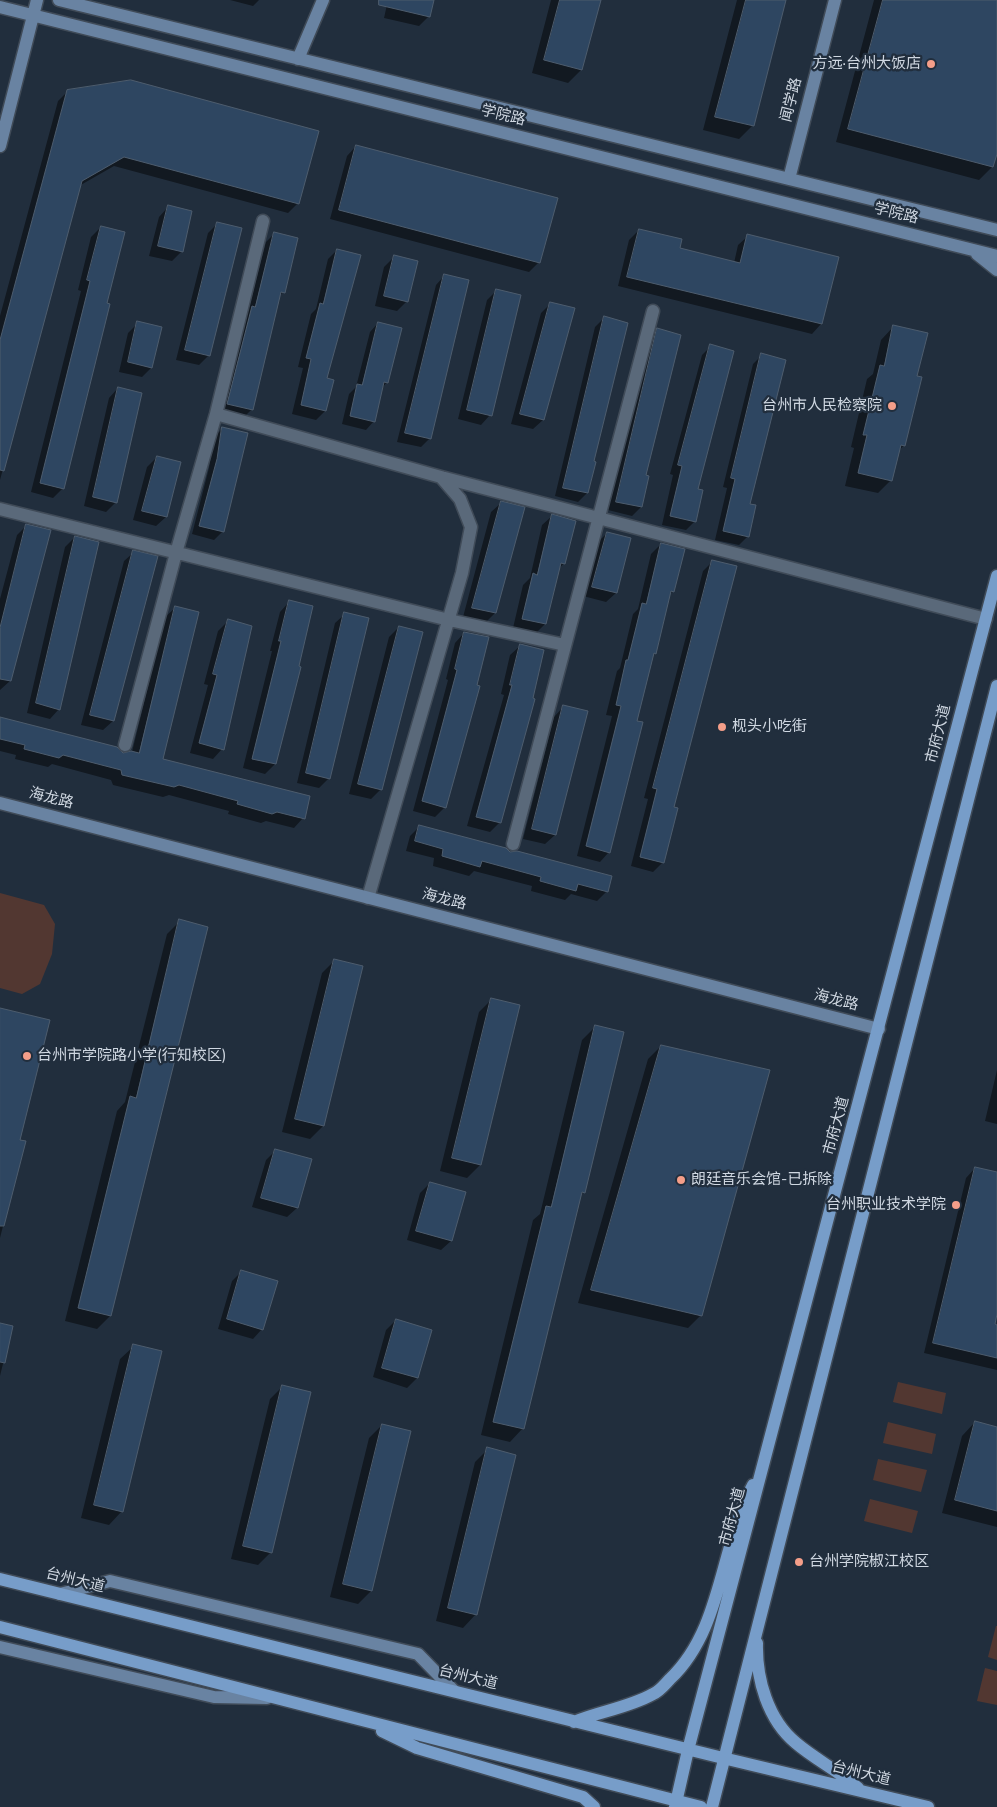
<!DOCTYPE html>
<meta charset="utf-8">
<style>
body{margin:0}
canvas{display:block;background:#212e3d}
</style>
<canvas width="997" height="1807"></canvas>
<script>
const c = document.querySelector('canvas').getContext('2d');
c.lineJoin = 'round';
function fillPath(path, color) {
  c.fillStyle = color;
  c.fill(path, 'evenodd');
}
function strokePath(path, color, width, dash) {
  c.strokeStyle = color;
  c.lineWidth = width;
  c.lineCap = dash ? 'butt' : 'round';
  c.setLineDash(dash || []);
  c.stroke(path);
}
function drawText(font, color, halo, rows, align = 'center') {
  c.font = font + ' "Nunito Sans","Noto Sans SC",sans-serif';
  c.lineWidth = 4.5;
  c.setLineDash([]);
  c.textBaseline = 'middle';
  c.strokeStyle = halo;
  c.fillStyle = color;
  for (const [text, x, y, turn = 0] of rows) {
    c.save();
    c.translate(x, y);
    c.rotate((+turn || 0) * Math.PI / 180);
    c.textAlign = isNaN(turn) ? turn : align;
    if (halo) c.strokeText(text, 0, 0);
    c.fillText(text, 0, 0);
    c.restore();
  }
}
const green = new Path2D(`
 M0,893L44,905L55,924L52,954L40,984L22,994L0,988Z
 M898,1382L946,1393L942,1414L893,1402Z
 M888,1422L936,1434L932,1454L883,1443Z
 M878,1459L927,1470L921,1492L873,1480Z
 M870,1499L918,1511L912,1533L864,1521Z
 M996,1626H997V1660L988,1657Z
 M985,1668L997,1671V1705L977,1701Z`);
const shadow = new Path2D(`
 M230,0H259L253,6Z
 M388,0H433L429,16L419,26L384,18Z
 M551,0H599L581,70L568,83L532,73Z
 M737,0H785L752,126L739,139L703,130Z
 M874,0H997V149L992,167L979,180L836,142Z
 M68,91L298,203L288,213L114,166L79,186L0,480V316L58,101Z
 M356,146L539,262L529,272L330,219L347,156Z
 M168,207L182,251L172,261L149,256L159,217Z
 M218,223L240,229L208,356L199,365L176,360L208,233Z
 M101,227L63,488L53,498L31,492L81,291L78,290L91,237Z
 M639,230L678,249L734,263L738,245L748,236L821,324L812,334L618,286L629,240Z
 M275,233L283,292L279,297L252,409L243,418L219,413L243,316L248,311L266,242Z
 M337,250L359,256L325,379V411L316,420L292,414L303,368L298,367L311,314L316,309L328,259Z
 M394,257L407,301L397,311L375,306L384,267Z
 M444,276L430,438L421,447L397,442L436,285Z
 M497,290L490,415L481,425L458,419L487,300Z
 M551,303L543,420L533,429L511,424L541,313Z
 M604,318L592,462L587,493L578,502L555,496L595,327Z
 M138,323L151,368L142,377L119,372L128,333Z
 M378,323L387,382L382,388L374,421L366,430L342,424L349,394L356,387L370,332Z
 M894,326L916,377L904,445L898,452L891,480L878,493L845,486L854,448L851,447L867,379L873,374L881,340Z
 M657,330L645,476L648,477L641,507L632,516L608,510L648,339Z
 M711,346L695,521L686,530L662,525L673,475L670,474L702,355Z
 M762,355L748,536L739,545L715,540L727,488L723,487L753,364Z
 M118,388L116,502L106,512L84,506L109,398Z
 M223,428V531L214,540L192,534L209,468L214,437Z
 M157,457L166,517L156,526L133,520L147,467Z
 M501,503L495,613L485,623L463,617L491,512Z
 M552,516L564,563L558,570L545,624L535,634L513,628L523,585L530,578L542,525Z
 M27,525L10,681L0,690V599L17,535Z
 M607,533L616,593L606,602L583,596L597,543Z
 M75,537L59,709L50,719L27,713L65,547Z
 M661,544L673,591L668,596L636,722L609,852L600,862L577,856L612,716L606,715L617,671L620,668L633,614L638,609L651,554Z
 M134,552L113,721L103,730L81,725L124,561Z
 M713,561L663,862L653,872L631,866L648,799L644,798L703,571Z
 M289,602L298,667L300,668L275,764L265,774L243,768L272,651H270L280,612Z
 M175,608L161,760L303,818L294,828L266,821L261,823L228,814L229,811L169,795L163,797L113,785L111,780L52,764L48,767L15,759L16,755L0,751V719L123,754L132,752L165,617Z
 M345,614L329,778L319,788L297,783L335,623Z
 M228,621L222,749L213,759L190,753L208,685L204,684L218,631Z
 M399,627L381,789L371,799L349,794L389,637Z
 M464,633L476,686L445,807L435,817L413,811L448,680L446,679L455,643Z
 M520,646L500,822L490,832L467,826L504,695L501,694L510,655Z
 M563,707L555,835L545,844L523,839L554,717Z
 M420,826L510,853L607,891L597,901L571,894L565,900L531,891L532,886L474,871L469,876L433,866L434,858L406,851L410,836Z
 M180,921L110,1316L97,1329L65,1321L117,1111L125,1102L167,934Z
 M335,960L323,1126L310,1139L282,1132L322,973Z
 M492,999L480,1165L467,1178L440,1171L479,1012Z
 M0,1009L19,1141L24,1142L0,1238Z
 M596,1026L584,1192L579,1196L523,1428L510,1442L481,1435L533,1220L540,1214L582,1040Z
 M661,1046L701,1315L688,1328L578,1303L648,1059Z
 M997,1070V1124L985,1121Z
 M276,1150L310,1160L297,1208L287,1217L252,1207L266,1160Z
 M975,1168L997,1173V1309L993,1325L997,1326V1370L924,1353L966,1178Z
 M430,1183L451,1241L441,1250L407,1240L420,1193Z
 M241,1272L262,1329L253,1339L218,1329L232,1281Z
 M396,1320L431,1330L417,1378L407,1388L373,1377L386,1330Z
 M0,1324L12,1327L0,1376Z
 M134,1346L122,1511L109,1525L81,1518L120,1359Z
 M283,1386L271,1552L258,1565L231,1559L270,1399Z
 M975,1422L997,1428V1527L942,1513L962,1436Z
 M382,1425L410,1432L371,1591L358,1604L330,1597L369,1438Z
 M488,1449L476,1614L463,1628L436,1621L475,1462Z`);
const building = new Path2D(`
 M379,0H434L430,17L379,5Z
 M560,0H601L582,70L544,60Z
 M746,0H786L754,126L715,117Z
 M883,0H997V154L993,167L848,129Z
 M131,80L319,131L299,204L124,157L82,181L4,471L0,470V340L67,90Z
 M356,145L558,198L540,263L339,210Z
 M168,205L192,211L183,252L158,246Z
 M217,222L242,228L210,356L185,350Z
 M101,226L125,232L107,303L110,304L64,489L40,483L90,281L87,280Z
 M639,229L682,239L680,248L740,263L747,234L839,257L822,324L627,277Z
 M274,232L298,238L285,293L281,292L253,410L227,404L252,306L255,307Z
 M337,249L361,255L327,378L334,380L326,411L301,405L311,359L306,358L320,303L323,304Z
 M394,255L418,261L408,302L384,296Z
 M444,274L469,280L431,439L405,433Z
 M496,289L521,295L492,416L467,410Z
 M550,302L575,308L544,420L520,414Z
 M604,316L628,323L594,461L596,462L588,493L563,488Z
 M137,321L162,327L152,368L128,362Z
 M378,322L402,328L388,383L384,382L375,422L350,416L357,384L362,385Z
 M893,325L928,333L917,376L922,377L905,446L901,445L892,481L858,473L867,435H863L880,365L884,366Z
 M657,328L681,335L646,475L649,476L642,507L616,502Z
 M710,344L734,351L698,489L703,490L696,522L670,516L682,466L678,465Z
 M761,353L786,360L750,504L756,505L749,537L723,531L735,479L731,478Z
 M118,387L142,393L117,503L93,497Z
 M222,427L248,433L224,532L199,526L217,459Z
 M157,456L181,462L167,517L142,511Z
 M501,501L525,507L496,613L472,608Z
 M552,514L576,521L565,564L561,563L546,624L522,619L533,573L537,575Z
 M26,524L51,530L11,681L0,679V628Z
 M607,532L631,538L617,593L592,587Z
 M75,536L99,542L60,710L36,703Z
 M661,543L685,549L674,592L671,591L656,654L654,653L637,721L643,722L610,853L586,846L621,706L616,705L626,660H628L642,603L646,604Z
 M133,550L158,556L114,721L90,715Z
 M712,560L737,566L674,807L678,808L664,863L640,857L657,789L653,788Z
 M289,600L313,606L299,666L301,667L276,764L252,759L281,641H279Z
 M175,606L199,612L163,759L310,796L305,819L277,812L272,814L237,804L238,801L179,785L174,787L122,775L121,770L63,755L59,758L24,749L25,745L0,739V717L117,747L123,753L131,751L139,753Z
 M344,612L369,618L330,779L306,773Z
 M228,619L252,626L224,750L199,743L217,675L213,674Z
 M399,626L423,632L382,790L358,784Z
 M464,632L489,637L477,685L480,686L446,808L422,801L457,670L455,669Z
 M520,644L544,650L533,698L535,699L501,823L476,817L512,685H510Z
 M563,705L588,711L556,835L532,829Z
 M419,825L506,848L510,852L517,851L612,876L608,892L578,884L576,891L540,881L541,877L482,861L480,867L442,856L443,849L415,841Z
 M179,919L208,927L111,1316L78,1308L130,1096L136,1098Z
 M334,959L363,966L324,1126L295,1119Z
 M491,998L520,1005L481,1165L452,1158Z
 M0,1008L50,1020L20,1140L26,1141L4,1226H0Z
 M595,1025L624,1032L585,1193L582,1192L524,1429L493,1422L546,1206L551,1207Z
 M661,1045L770,1070L702,1316L591,1290Z
 M275,1149L312,1159L298,1208L261,1198Z
 M975,1167L997,1172V1314L995,1324L997,1325V1358L933,1343Z
 M430,1182L466,1192L452,1241L416,1231Z
 M241,1270L278,1281L263,1330L227,1319Z
 M396,1319L432,1330L418,1378L382,1368Z
 M0,1323L13,1326L5,1363L0,1362Z
 M133,1344L162,1351L123,1512L94,1505Z
 M282,1385L311,1392L272,1553L243,1546Z
 M975,1421L997,1427V1511L955,1500Z
 M382,1424L411,1431L372,1591L343,1584Z
 M487,1447L516,1455L477,1615L448,1608Z`);
const street = new Path2D(`
 M216,414L441,477L986,619
 M0,509L449,620L565,645
 M125,745L176,553L216,414L263,221
 M513,844L653,311
 M368,898L462,573L471,527L460,499L441,477`);
const secondary = new Path2D(`
 M59,0L997,230
 M0,7L997,256
 M298,59L323,0
 M0,146L37,0
 M789,179L835,0
 M977,254L997,270
 M0,803L879,1029
 M60,1594L110,1581L418,1654L454,1691
 M0,1647L214,1697L267,1698`);
const primary = new Path2D(`
 M0,1579L723,1758L928,1807
 M0,1627L701,1807
 M757,1643C756,1679 768,1720 796,1743C816,1760 839,1771 858,1788
 M574,1722C600,1711 628,1708 653,1694C660,1691 665,1684 670,1679C723,1629 720,1546 753,1485
 M382,1731L417,1748L583,1797L594,1807
 M675,1807L688,1750L997,576
 M712,1807L997,686`);
const markers = [
 [931,64,5,"#f49e89"],
 [892,406,5,"#f49e89"],
 [722,727,5,"#f49e89"],
 [27,1056,5,"#f49e89"],
 [681,1180,5,"#f49e89"],
 [956,1205,5,"#f49e89"],
 [799,1562,5,"#f49e89"]
];
const poiNames = [
 ["方远·台州大饭店",921,64,"right"],
 ["台州市人民检察院",882,406,"right"],
 ["枧头小吃街",732,727],
 ["台州市学院路小学(行知校区)",37,1056],
 ["朗廷音乐会馆-已拆除",691,1180],
 ["台州职业技术学院",946,1205,"right"],
 ["台州学院椒江校区",809,1562]
];
const streetNames = [
 ["闻学路",792,100,-76],
 ["学院路",503,116,14],
 ["学院路",896,214,14],
 ["市府大道",939,734,-76],
 ["海龙路",51,799,14],
 ["海龙路",444,900,14],
 ["海龙路",836,1001,14],
 ["市府大道",837,1126,-75],
 ["市府大道",733,1517,-75],
 ["台州大道",75,1581,14],
 ["台州大道",468,1678,14],
 ["台州大道",861,1774,14]
];
fillPath(green, '#523731');
fillPath(shadow, '#0007');
fillPath(building, '#2e4661');
strokePath(building, '#4d5c6d', 1);
strokePath(street, '#404b58', 15);
strokePath(secondary, '#404b58', 15);
strokePath(primary, '#404b58', 15);
strokePath(street, '#5a697a', 12);
strokePath(secondary, '#6983a2', 12);
strokePath(primary, '#779dc9', 12);
for (const [x, y, r, color] of markers) {
  const dot = new Path2D();
  dot.arc(x, y, r, 0, 2 * Math.PI);
  c.fillStyle = color;
  c.fill(dot);
  strokePath(dot, '#212e3d', 2);
}
drawText('15px', '#cfd7e1', '#212e3d', poiNames, 'left');
drawText('15px', '#cfd7e1', '#212e3d', streetNames);
</script>
